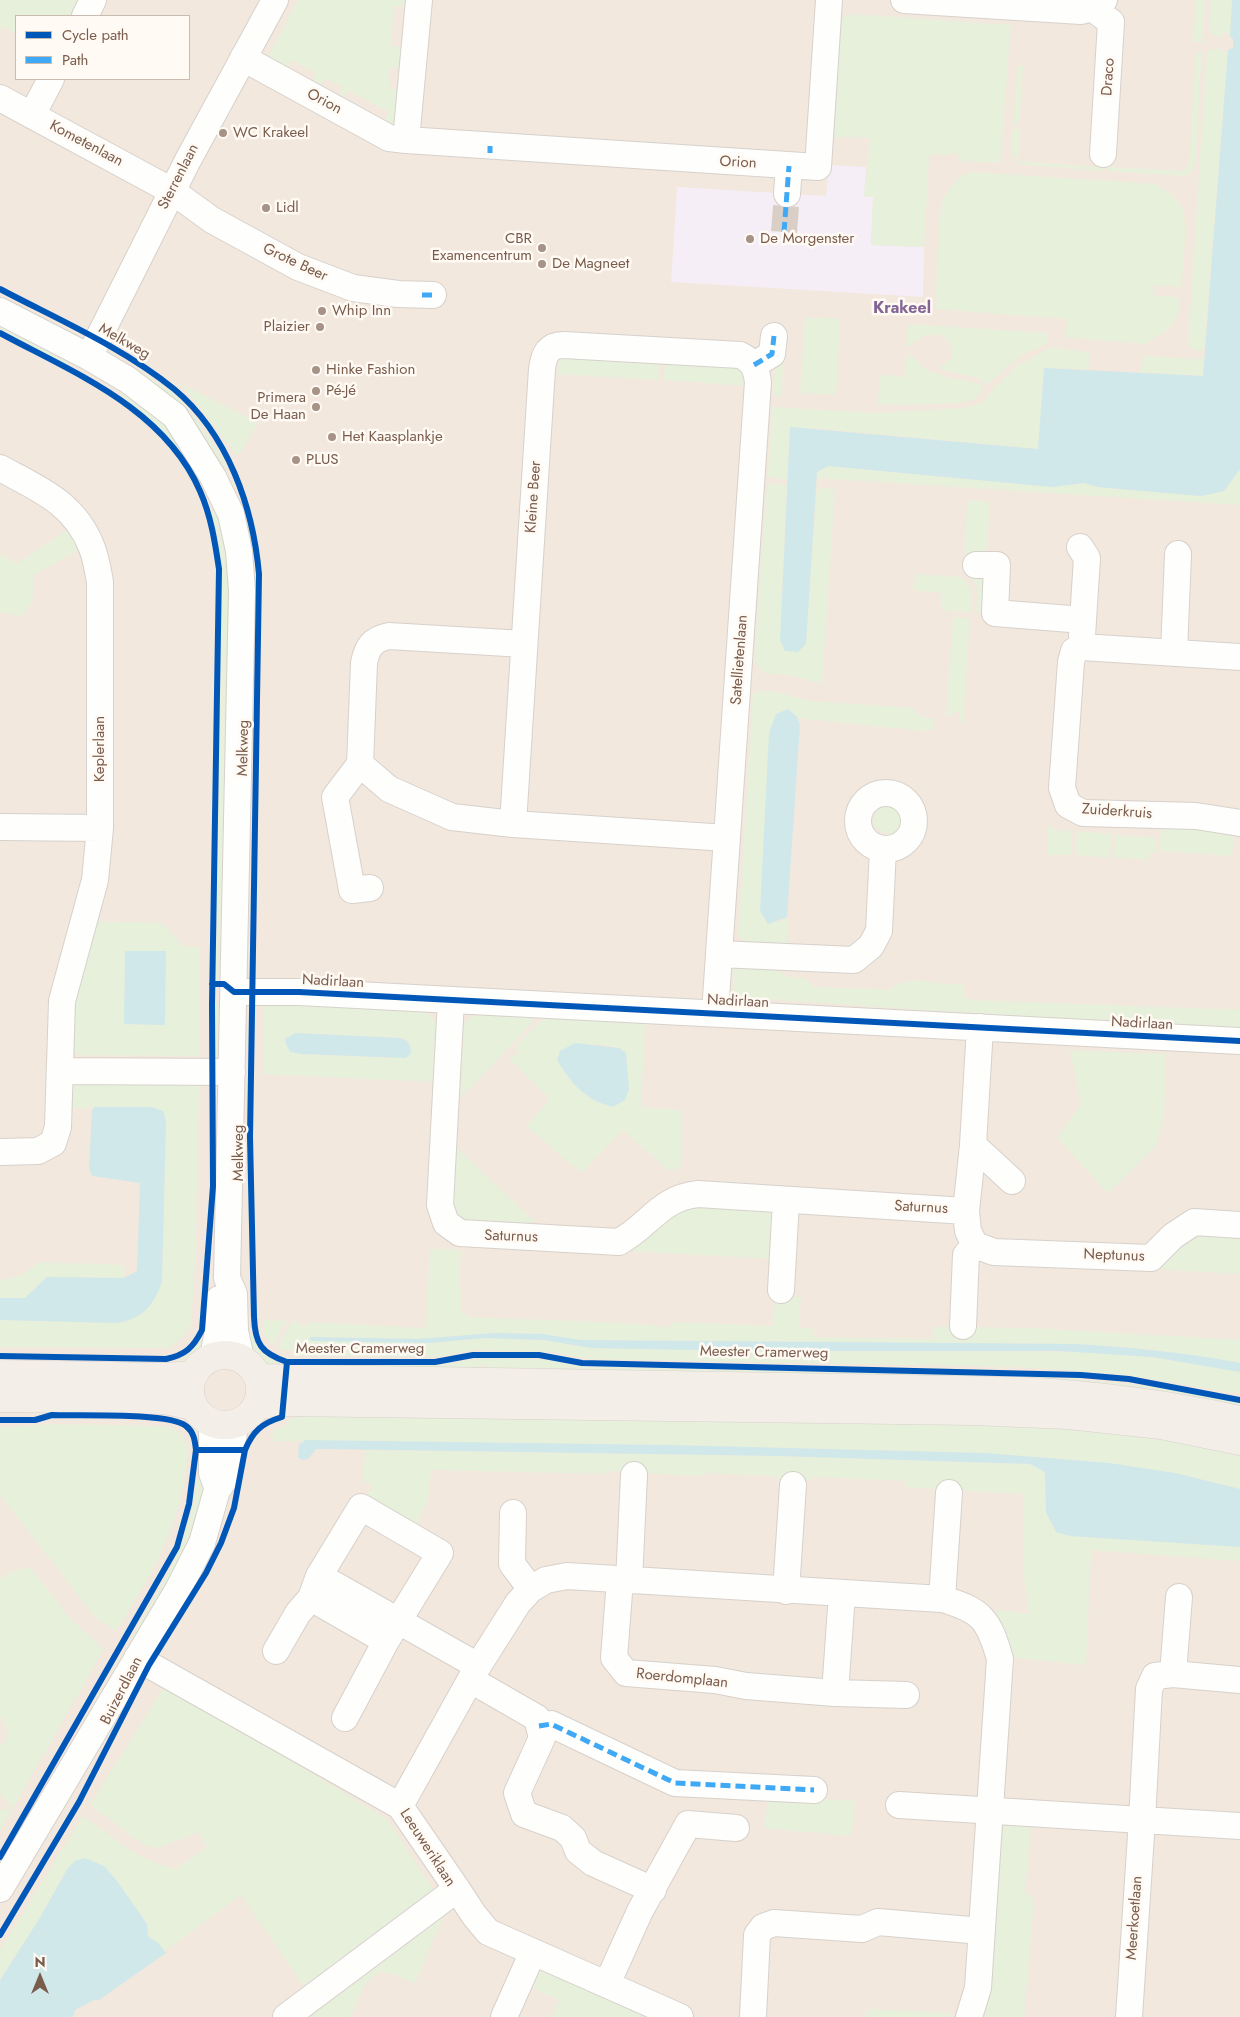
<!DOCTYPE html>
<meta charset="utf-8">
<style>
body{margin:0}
#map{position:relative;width:1240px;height:2017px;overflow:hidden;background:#f9f5f0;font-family:Jost,sans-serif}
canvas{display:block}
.legend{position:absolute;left:15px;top:15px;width:175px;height:65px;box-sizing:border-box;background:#fffaf3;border:1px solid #cabbb1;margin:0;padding:6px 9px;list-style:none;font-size:15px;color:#7a5c4d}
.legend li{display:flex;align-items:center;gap:10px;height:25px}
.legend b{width:25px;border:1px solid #cabbb1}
.north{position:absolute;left:15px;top:1952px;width:50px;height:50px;-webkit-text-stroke:4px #fffaf3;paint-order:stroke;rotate:0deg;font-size:14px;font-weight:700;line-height:20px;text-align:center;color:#7a5c4d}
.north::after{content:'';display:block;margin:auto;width:18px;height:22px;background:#7a5c4d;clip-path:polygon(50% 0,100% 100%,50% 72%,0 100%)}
</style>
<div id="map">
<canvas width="1240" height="2017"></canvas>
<ul class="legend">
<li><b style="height:6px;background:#0057b8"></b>Cycle path</li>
<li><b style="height:6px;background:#3fa9f5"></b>Path</li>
</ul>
<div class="north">N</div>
</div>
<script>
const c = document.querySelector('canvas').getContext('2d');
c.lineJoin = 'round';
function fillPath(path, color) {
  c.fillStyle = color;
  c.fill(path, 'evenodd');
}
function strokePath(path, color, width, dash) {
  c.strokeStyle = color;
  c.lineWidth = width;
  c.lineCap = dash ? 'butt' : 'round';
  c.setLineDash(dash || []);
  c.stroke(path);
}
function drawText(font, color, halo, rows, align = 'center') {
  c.font = font + ' Jost,sans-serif';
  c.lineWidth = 5;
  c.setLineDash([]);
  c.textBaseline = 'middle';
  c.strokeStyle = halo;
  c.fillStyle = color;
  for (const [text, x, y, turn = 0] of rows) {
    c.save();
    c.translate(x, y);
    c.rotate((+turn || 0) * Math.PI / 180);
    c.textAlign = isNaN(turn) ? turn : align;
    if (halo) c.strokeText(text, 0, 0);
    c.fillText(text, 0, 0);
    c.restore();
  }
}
const residential = new Path2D(`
 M0,0H1240V2017H0ZM16,16H189V79H16Z`);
const education = new Path2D(`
 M829,165L866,167L864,196L873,197L871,245L924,247L923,297L671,282L677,187L826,196Z`);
const green = new Path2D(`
 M0,0H80L72,16H16V34L3,26L0,31Z
 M298,0H409L407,7L394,6L391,46L405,48L404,68H390L389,89H403L394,130L383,124L389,112L348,90L341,102L336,100L343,87L325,78L318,90L309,85L316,73L292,60L285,71L266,61Z
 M1196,0H1205L1202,43L1193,42Z
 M1211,0H1232L1230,36L1222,32V38L1209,32Z
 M854,14L1011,25L1000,163L959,161L958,152L947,155L929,154L924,247L871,245L873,197L864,196L870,142L869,138L832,137L840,22L845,16Z
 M1221,48V54L1228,50L1204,351L1194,350L1188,346L1207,51Z
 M1196,52H1202L1195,163L1190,174L1185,176L1107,171V167L1184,171L1189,164Z
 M1018,65L1023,66L1019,124L1013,125Z
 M1013,129H1020L1018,161L1096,167L1097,160H1103L1102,171L1018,164L1011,150Z
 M971,172L1155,184C1165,189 1175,196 1181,206C1190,219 1182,270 1181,287L1153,285V295L1180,298L1178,315L1170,328L1145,344L1066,337L1067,319L935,309L941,204C948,189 955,178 971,172Z
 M805,317L840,319L836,395L800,393Z
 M0,322L70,360L66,365L0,329Z
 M909,324L1047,333V344L1023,354L986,385L978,378L942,370L940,367L951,359C956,329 925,328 910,347L906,346Z
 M777,328L787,330L781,396L773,395Z
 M1050,348L1090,352L1088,369L1044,368L1038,449L812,428L789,450L788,480L768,477L772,407L878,413L964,408L983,402L995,387L1017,366Z
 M907,352L927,370L949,378L980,384L983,389C981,395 975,399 969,401C958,405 891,405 878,404L880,375L905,377Z
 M1144,356L1191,359L1205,357L1203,376L1140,372Z
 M559,357L659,359L658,380L558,374Z
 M665,360L734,364L744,370L749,386L664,380Z
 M138,369L176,395L195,417L228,467L222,469L134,373Z
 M180,383L258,423L238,456Z
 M125,390L170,428L187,460L155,423L121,395Z
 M828,466L1053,487L1084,483L1097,487L1201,496L1224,491L1240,469V505L817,478V472Z
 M767,484L787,485L780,640L785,651L812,548L817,488L835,489L822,684L789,675L764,673L754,661Z
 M971,499L990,503L986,561L990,613L976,612L978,586L963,570L967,505Z
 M215,510L222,525L231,586L224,982H216L222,575L219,538L211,512Z
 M67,530L80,549L33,575C33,591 35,606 21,616L0,612V554L17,564Z
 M915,574L962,577L972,589L971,612L941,610L942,593L914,590Z
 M953,617L970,618L963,722L960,721V712H953L952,716H946Z
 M761,691H771L810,701L914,708L919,716L934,719V729L924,731L804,719L797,717L788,709L778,922L787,917V949L747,944L738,935L753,693Z
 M888,804L898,806C905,817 905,823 896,834L883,833L873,825L876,807Z
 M1161,820L1234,828L1232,856L1160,851Z
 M1048,827H1052L1053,830L1072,831L1071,855H1047Z
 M1077,831L1111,834L1110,858L1075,855Z
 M1115,835L1155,838V853H1150L1149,860L1114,857Z
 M94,921L163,923L184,947H200V1056L78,1055L72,1050L70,1022Z
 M731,961H763L788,977L804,978L814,987L890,990L901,982L919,981L963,985V996L972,1000L1240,1010V1028L1068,1020L735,997Z
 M215,1004H224L220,1052L216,1056L214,1050Z
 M296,1005L426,1012L433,1018L435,1024L434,1082L263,1074L264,1006ZM295,1033L399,1038L406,1039L411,1047L390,1058L301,1054L290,1052Z
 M476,1015L530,1017L533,1022L460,1099L464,1024L468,1019Z
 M544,1018L645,1023L641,1107L682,1110L681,1167L669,1171L623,1130L581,1173L526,1126L548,1101V1097L509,1059L519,1052L515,1047ZM596,1044L619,1048L626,1053L629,1089L560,1065L557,1060Z
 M1070,1050L1166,1054L1164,1118L1156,1146L1108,1193L1057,1138L1081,1104Z
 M71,1084L199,1085L195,1265L191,1324L186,1334L169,1348L0,1347V1320L115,1323L129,1322L162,1282L166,1121L163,1111L151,1107L71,1108Z
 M452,1143L534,1221L530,1224L469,1227L452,1218Z
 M672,1206L778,1209L777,1259L627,1251Z
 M1191,1231L1240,1233V1274L1152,1269Z
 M430,1249L461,1250L459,1287L462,1288L461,1314H467L468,1317L625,1323L671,1327L672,1322L773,1326L775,1296L801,1297L799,1327L814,1329V1337L933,1339L934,1327L1031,1328L1240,1340V1363L1151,1349L1077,1344L581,1340L542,1334L494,1333L418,1339L310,1337L309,1340L429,1343L485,1338L544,1340L591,1348L1094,1352L1152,1357L1240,1372V1394L1128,1375L1019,1367L591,1359L551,1352L474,1350L436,1357L294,1356L293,1351L277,1348L292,1321L300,1322V1325L306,1326L310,1322L426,1328Z
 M40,1262L124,1265L125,1278L47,1277L25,1298H0V1280L20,1276Z
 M264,1320L286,1321L273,1345L264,1335Z
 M204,1332H211C204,1350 199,1354 185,1366L170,1364C187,1358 197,1350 204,1332Z
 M242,1334H251L263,1354L281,1364L280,1373C257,1363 253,1357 242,1334Z
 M473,1359H544L585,1367L1027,1375L1159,1387L1240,1403V1414L486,1369V1364H482V1369L295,1374L294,1364L443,1365Z
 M293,1413L1038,1419L1240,1448V1489L1175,1473L1109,1463L985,1453L668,1445L272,1441L275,1428C285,1428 290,1422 293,1413Z
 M52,1424L166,1426C175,1430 184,1434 187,1445C189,1452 186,1465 185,1472C176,1535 150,1578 116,1631L96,1618L0,1495V1428Z
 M365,1450L779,1456L1030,1464L1045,1472L1046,1512L1054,1530L1071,1536L1240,1547V1561L1091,1550L1086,1665L1006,1657L994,1614L998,1610L1029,1614L1023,1570V1494L905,1487V1481L812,1477L811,1480L777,1479L776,1476L705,1473L704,1476L607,1471L606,1474L431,1470L428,1500L412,1534L362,1504L373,1486L363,1480Z
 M199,1457C201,1465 204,1476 203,1484C198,1538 168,1584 140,1629L134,1633C147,1608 164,1584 175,1558C190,1526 197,1492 199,1457Z
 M24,1568L32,1569L70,1618L104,1649L0,1831V1810L12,1809L0,1793V1743L4,1744C10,1734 6,1725 0,1716V1579L14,1571Z
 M166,1684L388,1820L436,1894L306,1990L241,1895L165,1951L159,1944L148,1936L149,1931L68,1868L38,1921L0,1980V1950L83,1816C112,1837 141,1862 176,1869L207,1847L198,1832L156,1849L141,1843L90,1805Z
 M768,1795L855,1801L851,1836L764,1828Z
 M997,1820L1031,1823L1025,1891L1034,1899L1024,2017H978Z
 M444,1916L415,1982L412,1983L397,1975L380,1971L365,1984L350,2017H302Z
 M540,1969L661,2017H552L559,2000L532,1988L538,1974L534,1972Z
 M872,2009L951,2013V2017H866L867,2012Z`);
const water = new Path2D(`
 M1232,0H1240V469L1224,491L1201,496L1097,487L1084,483L1053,487L828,466L817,472L806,644L798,652L785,651L780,640L790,427L1038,449L1044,368L1203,376L1228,50L1233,48V39L1230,36Z
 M788,709L797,717L800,725L787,917L768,924L760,911L769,733L776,714Z
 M125,951H166L165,1025L124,1024Z
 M295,1033L399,1038C408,1040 411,1044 411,1053L406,1058L301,1054L290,1052L286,1044L285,1039Z
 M575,1043L619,1048L626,1053L629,1089L625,1100L613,1107C585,1100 571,1083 557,1060L560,1051Z
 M94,1107H151L163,1111L166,1121L162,1282C153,1307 141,1320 115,1323L0,1320V1298H25L47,1277L124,1278L137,1271L140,1183L92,1176L89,1168L92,1111Z
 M494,1333L542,1334L581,1340L1077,1344C1132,1348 1186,1352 1240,1363V1372L1152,1357L1059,1351H742L591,1348L544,1340L485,1338L429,1343L312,1341L309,1339L310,1337L418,1339Z
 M306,1440L668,1445L985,1453L1109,1463L1175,1473L1240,1489V1547L1070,1536L1056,1532L1046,1512L1045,1472L1030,1464L779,1456L328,1449H316L308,1459L302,1460L298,1457L299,1444Z
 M85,1858L104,1866L117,1881L147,1924L148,1936L159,1944L166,1953L99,2000H94L75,2010L73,2017H0V1980L38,1921L68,1868L75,1861Z`);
const minorTunnel = new Path2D(`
 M784,232L787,194`);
const minor = new Path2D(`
 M419,0L406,140L818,167L829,0
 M904,0L1081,11L1092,8L1104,0
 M1092,8L1111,22L1103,154
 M85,16L93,0
 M243,58L389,138L406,140
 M0,98L172,191L212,220L298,267L353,288L398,294L433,295
 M32,115L51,79
 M787,194L789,166
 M0,311L89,357L128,380L175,416L213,477L231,514L239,551L242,591L227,1278L234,1294L235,1331L241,1358
 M89,357L188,160L275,0
 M754,365L772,354L774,336
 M0,468C39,489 75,503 92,548C96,558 98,571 100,582V828L95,880L62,1001L58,1127L53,1143L38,1151L0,1152
 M1080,547L1087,558L1082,636
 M976,565H997L995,613L1083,620
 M524,644L389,636C373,639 367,647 364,663L360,764L389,789L452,817L513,824L727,838
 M1174,653L1178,554
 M1240,657L1082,647L1074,651L1071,662L1062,788L1068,805L1083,813L1196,816L1240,823
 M360,764L335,797L352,890L370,888
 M858 821a28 28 0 1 1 56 0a28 28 0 1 1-56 0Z
 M513,824L542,369C544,354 548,345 564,345L740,355C753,361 756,368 758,382L715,1013
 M0,827L100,828
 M719,954L854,960L871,946L879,931L883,849
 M234,992H299L1240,1041
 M451,1000L440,1205L446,1223L460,1233L619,1242C650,1225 660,1198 698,1194L966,1211
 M980,1027L973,1145L966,1211L968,1231L975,1245L994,1252L1151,1258L1173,1236L1194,1222L1240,1225
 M60,1071L232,1072
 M973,1145L1012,1181
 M781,1290L786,1201
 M963,1326L966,1255L975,1245
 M213,1357L218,1331L219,1299
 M212,1423V1473L216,1484
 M513,1513L512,1564L531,1589
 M319,1576L478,1666
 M620,1580L614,1658L626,1673L715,1680L746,1686L835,1693L906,1695
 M629,1581L634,1475
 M786,1591L793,1485
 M311,1598L386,1641
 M942,1599L949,1493
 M276,1651L298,1613L311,1598L319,1576L361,1507L440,1553L386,1641L345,1718
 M137,1658L400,1806L457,1889L286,2017
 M1173,1674L1179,1597
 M471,1680L537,1718L542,1738L517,1793L524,1814L562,1828L573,1838L578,1851L593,1863L653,1890
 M1240,1680L1173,1674L1155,1676L1149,1689L1142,1820L1240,1826
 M835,1693L842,1593
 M539,1726L551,1724L675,1783L814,1790
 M899,1805L1142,1820L1129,2017
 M400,1806L478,1666L518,1603L531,1589L546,1580L567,1576L942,1599C982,1610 989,1620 1000,1659L978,1988L969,2017
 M0,1889L178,1590L202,1543L217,1490L228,1475L235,1424
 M457,1889L474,1915L488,1932L680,2017
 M607,1984L640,1911L688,1824L736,1828
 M504,2017L533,1952
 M753,2017L757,1935L763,1927L774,1923L862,1929L878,1922L982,1931`);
const major = new Path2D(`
 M190 1390a35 35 0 1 1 70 0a35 35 0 1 1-70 0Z
 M0,1374L166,1377L192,1375
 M258,1378L1021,1391C1096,1395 1167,1404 1240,1420
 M0,1398L165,1400L193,1406
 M256,1406L285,1402L971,1411L1068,1415L1161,1425L1240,1441`);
const quiet = new Path2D(`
 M490,153V146
 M784,232L789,166
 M422,295H433
 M754,365L772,354L774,336
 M539,1726L551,1724L675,1783L814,1790`);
const cycleway = new Path2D(`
 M0,289C59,320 122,347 174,389C228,434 253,507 259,574L250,1137L254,1317C255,1344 261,1353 287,1362H435L473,1355H539L582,1363L1081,1375L1129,1379L1240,1400
 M0,333C74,373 164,408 200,491C211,516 215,542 219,569L212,1004L213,1186L202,1330C193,1348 185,1355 166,1359L0,1356
 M212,984H224L234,992H299L1240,1041
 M0,1420H35L52,1415C78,1416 169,1412 186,1426C194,1432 195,1441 196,1450H245C253,1431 262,1423 282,1417L287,1362
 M0,1857L177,1547L189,1504L196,1450
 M0,1935L79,1802L149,1665L206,1573L221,1543L234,1508L245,1450`);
const markers = [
 [223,133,5,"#a69286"],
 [266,208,5,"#a69286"],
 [750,239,5,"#a69286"],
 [542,248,5,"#a69286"],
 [542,264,5,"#a69286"],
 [322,311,5,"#a69286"],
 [320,327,5,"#a69286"],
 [316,370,5,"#a69286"],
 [316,391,5,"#a69286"],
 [316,407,5,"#a69286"],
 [332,437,5,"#a69286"],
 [296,460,5,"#a69286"]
];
const streetNames = [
 ["Draco",1109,77,-86],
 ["Orion",324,102,28],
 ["Kometenlaan",86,144,28],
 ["Orion",738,163,3],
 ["Sterrenlaan",179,177,-63],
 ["Grote Beer",295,263,25],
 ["Melkweg",124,342,30],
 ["Kleine Beer",534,497,-86],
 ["Satellietenlaan",740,660,-86],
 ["Melkweg",244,748,-89],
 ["Keplerlaan",100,749,-90],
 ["Zuiderkruis",1117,812,4],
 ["Nadirlaan",333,982,3],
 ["Nadirlaan",738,1002,3],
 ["Nadirlaan",1142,1024,3],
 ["Melkweg",239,1153,-90],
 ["Saturnus",921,1208,3],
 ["Saturnus",511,1237,2],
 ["Neptunus",1114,1256,2],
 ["Meester Cramerweg",360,1349],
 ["Meester Cramerweg",764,1353,1],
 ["Roerdomplaan",682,1679,6],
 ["Buizerdlaan",122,1691,-63],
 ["Leeuweriklaan",427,1848,57],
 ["Meerkoetlaan",1135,1918,-86]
];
const poiNames = [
 ["WC Krakeel",233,133],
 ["Lidl",276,208],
 ["CBR",532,239,"right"],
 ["Examencentrum",532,256,"right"],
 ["De Morgenster",760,239],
 ["De Magneet",552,264],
 ["Whip Inn",332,311],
 ["Plaizier",310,327,"right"],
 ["Hinke Fashion",326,370],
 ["Pé-Jé",326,391],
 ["Primera",306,398,"right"],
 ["De Haan",306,415,"right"],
 ["Het Kaasplankje",342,437],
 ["PLUS",306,460]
];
const neighbourhoodNames = [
 ["Krakeel",902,309]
];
fillPath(residential, '#f2e8de');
fillPath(education, '#f6eef6');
fillPath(green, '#e7f0db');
fillPath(water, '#d0e8ea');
strokePath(minorTunnel, '#d9cfc7', 26, [26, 13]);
strokePath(minor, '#d7d1cb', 28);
strokePath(major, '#dad1cc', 29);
strokePath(minor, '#fefefd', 26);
strokePath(major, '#f3eee8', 28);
strokePath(quiet, '#3fa9f5', 5, [10, 5]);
strokePath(cycleway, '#0057b8', 6);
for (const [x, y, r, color] of markers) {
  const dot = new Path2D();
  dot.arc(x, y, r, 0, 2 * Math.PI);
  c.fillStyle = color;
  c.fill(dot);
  strokePath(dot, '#fffaf3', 2);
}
drawText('15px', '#7a5c4d', '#fffaf3', streetNames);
drawText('15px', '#7a5c4d', '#fffaf3', poiNames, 'left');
drawText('bold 16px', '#846695', '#fffaf3', neighbourhoodNames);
</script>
